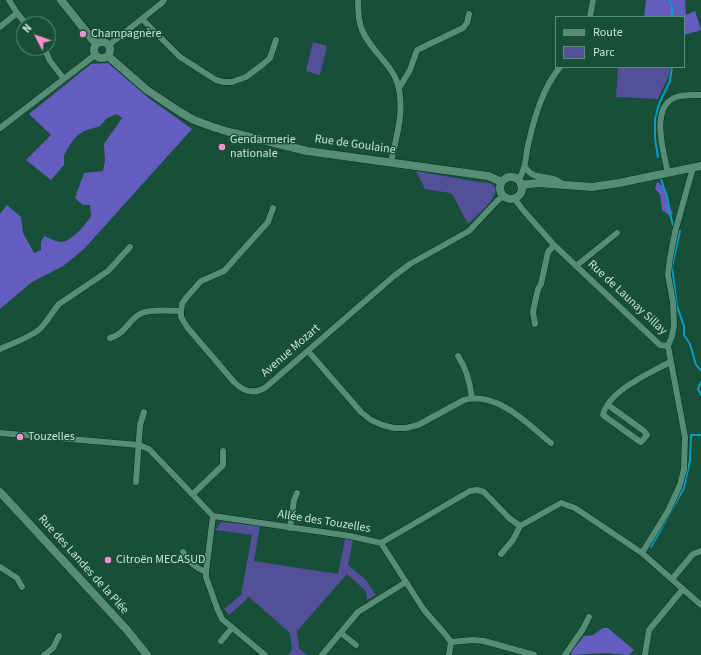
<!DOCTYPE html>
<meta charset="utf-8">
<style>
body{margin:0}
#map{position:relative;width:701px;height:655px;overflow:hidden;background:#184f39;font-family:"Source Sans 3",sans-serif}
canvas{display:block}
.legend{position:absolute;left:555px;top:16px;width:130px;height:52px;box-sizing:border-box;background:#184f39;border:1px solid #5f8b78;margin:0;padding:5px 7px;list-style:none;font-size:12px;color:#c9e4d6}
.legend li{display:flex;align-items:center;gap:8px;height:20px}
.legend b{width:20px;border:1px solid #5f8b78}
.north{position:absolute;left:16px;top:16px;width:40px;height:40px;box-sizing:border-box;background:#184f39;border:1px solid #5f8b78;border-radius:50%;rotate:311deg;font-size:11px;font-weight:700;line-height:16px;text-align:center;color:#c9e4d6}
.north::after{content:'';display:block;margin:auto;width:14px;height:18px;background:#f790ce;clip-path:polygon(50% 0,100% 100%,50% 72%,0 100%)}
</style>
<div id="map">
<canvas width="701" height="655"></canvas>
<ul class="legend">
<li><b style="height:5px;background:#588d75"></b>Route</li>
<li><b style="height:11px;background:#534f98"></b>Parc</li>
</ul>
<div class="north">N</div>
</div>
<script>
const c = document.querySelector('canvas').getContext('2d');
c.lineJoin = 'round';
function fillPath(path, color) {
  c.fillStyle = color;
  c.fill(path, 'evenodd');
}
function strokePath(path, color, width, dash) {
  c.strokeStyle = color;
  c.lineWidth = width;
  c.lineCap = dash ? 'butt' : 'round';
  c.setLineDash(dash || []);
  c.stroke(path);
}
function drawText(font, color, halo, rows, align = 'center') {
  c.font = font + ' "Source Sans 3",sans-serif';
  c.lineWidth = 3;
  c.setLineDash([]);
  c.textBaseline = 'middle';
  c.strokeStyle = halo;
  c.fillStyle = color;
  for (const [text, x, y, turn = 0] of rows) {
    c.save();
    c.translate(x, y);
    c.rotate((+turn || 0) * Math.PI / 180);
    c.textAlign = isNaN(turn) ? turn : align;
    if (halo) c.strokeText(text, 0, 0);
    c.fillText(text, 0, 0);
    c.restore();
  }
}
const green = new Path2D(`
 M313,42L327,46L320,75L306,71Z
 M618,67H670L669,75L658,99L616,97Z
 M416,171L473,181L490,183L496,188C494,203 478,214 468,224L452,194L450,193L425,189Z
 M223,522L260,526L254,561L338,574L345,539L353,540L348,565L365,579L376,595L367,600L366,591L347,574L297,631L299,648L307,655H288L292,650L290,633L249,597L229,615L224,609L241,595L252,535L216,530L220,523Z`);
const forest = new Path2D(`
 M646,0H685L686,15L695,11L701,30L684,35V17H644Z
 M108,63L150,99L192,129L84,249L63,266L32,282L0,309V214L7,205L21,217L23,233L34,253L41,250V242L44,236C49,238 55,241 60,242C70,243 86,225 91,216L90,205H83L75,198L84,173L103,171L105,160L104,144L122,118L117,114L107,118L100,126L84,131L78,135L71,143L64,155V165L51,180L26,160L51,135L29,114L91,64Z
 M657,182C671,190 666,201 673,213L670,216L662,210L660,194L655,189Z
 M603,628H608L634,650L629,655L606,653L572,655L571,652L584,636L593,635Z`);
const stream = new Path2D(`
 M669,0L672,6V17
 M658,157L655,138V119L659,104L670,81L672,67
 M661,179L668,200L669,210L673,225
 M680,231L672,267L677,306L684,326V335L690,344L696,365L701,370
 M701,382L698,389L701,395
 M651,547L684,488L690,460L691,435H701`);
const minor = new Path2D(`
 M9,0L17,13
 M358,0C358,10 358,21 362,30C371,52 395,66 399,89C404,114 396,138 391,162
 M590,17L593,0
 M142,19L180,57L216,80L224,82H232L246,77L262,65L270,58L276,40
 M0,27L17,13L26,24
 M109,45L163,2L164,0
 M44,48L50,61L64,79
 M399,88L410,70L417,50L463,28L467,23L469,14
 M0,128L95,55
 M525,167C534,180 541,175 554,179C557,180 560,182 563,184
 M668,173C664,154 650,109 674,98C681,94 693,95 701,95
 M518,180C527,169 525,154 529,141C535,115 543,88 560,67
 M514,198L523,210L554,245L660,345L668,346
 M273,208L268,222L224,271L201,281L186,298L182,304L181,311V317L187,327L234,382C243,391 254,395 266,387L394,276L410,264L469,231L498,200L504,196
 M576,266L617,233
 M535,324L533,312L538,289L541,284L548,252L554,245
 M110,338C126,334 128,319 142,313C151,309 170,311 181,311
 M668,346L672,336L674,326L673,302L668,275L670,258L675,232L692,171L691,168
 M0,349C13,343 29,338 40,329C47,322 52,312 59,304L108,271L130,247
 M308,351L361,412L371,420L382,425L394,428H406L418,425L464,400C497,391 527,423 551,443
 M458,356C467,369 470,383 472,398
 M608,405L644,431L647,435L641,442L639,441L603,415C608,391 650,373 670,362
 M0,433L139,445L149,449L213,516L350,536L381,543L470,491L477,490L484,492L509,518L520,526L561,503L575,508L642,553L701,605
 M136,482L140,425L144,412
 M193,494L223,465V451
 M213,516L206,572V577L217,608L222,619L265,655
 M290,528L294,500L297,493
 M381,543L424,610L445,634L451,642
 M183,552C188,562 195,568 206,572
 M642,553L668,511L680,485L684,469L685,437L668,346
 M501,554L513,540L520,526
 M0,567L17,578L22,587
 M672,579L693,554L701,551
 M341,633L356,645
 M221,641L232,628
 M451,642L473,640L484,641L534,655
 M44,655L53,648L59,636
 M322,655L358,612L406,582
 M449,655L451,642
 M565,655L583,629L589,617
 M645,655L649,630L683,589`);
const tertiary = new Path2D(`
 M61,0L96,44
 M94 50a8 8 0 1 1 16 0a8 8 0 1 1-16 0Z
 M108,56L147,90L180,112L194,120L213,127L229,132L307,151L488,176L502,182
 M500 188a11 11 0 1 1 22 0a11 11 0 1 1-22 0Z
 M521,185L538,183L592,187L619,183L701,166
 M0,492L127,630L147,655`);
const markers = [
 [83,34,4,"#f790ce"],
 [222,147,4,"#f790ce"],
 [20,437,4,"#f790ce"],
 [108,560,4,"#f790ce"]
];
const poiNames = [
 ["Champagnère",91,34],
 ["Gendarmerie",230,140],
 ["nationale",230,154],
 ["Touzelles",28,437],
 ["Citroën MECASUD",116,560]
];
const streetNames = [
 ["Rue de Goulaine",355,145,8],
 ["Rue de Launay Sillay",627,298,43],
 ["Avenue Mozart",291,351,-41],
 ["Allée des Touzelles",324,522,9],
 ["Rue des Landes de la Plée",83,565,48]
];
fillPath(green, '#534f98');
fillPath(forest, '#645cbf');
strokePath(stream, '#039cc3', 2);
strokePath(minor, '#073222', 7);
strokePath(tertiary, '#073222', 9);
strokePath(minor, '#588d75', 6);
strokePath(tertiary, '#588d75', 8);
for (const [x, y, r, color] of markers) {
  const dot = new Path2D();
  dot.arc(x, y, r, 0, 2 * Math.PI);
  c.fillStyle = color;
  c.fill(dot);
  strokePath(dot, '#184f39', 1.5);
}
drawText('12px', '#c9e4d6', '#184f39', poiNames, 'left');
drawText('12px', '#c9e4d6', '#184f39', streetNames);
</script>
